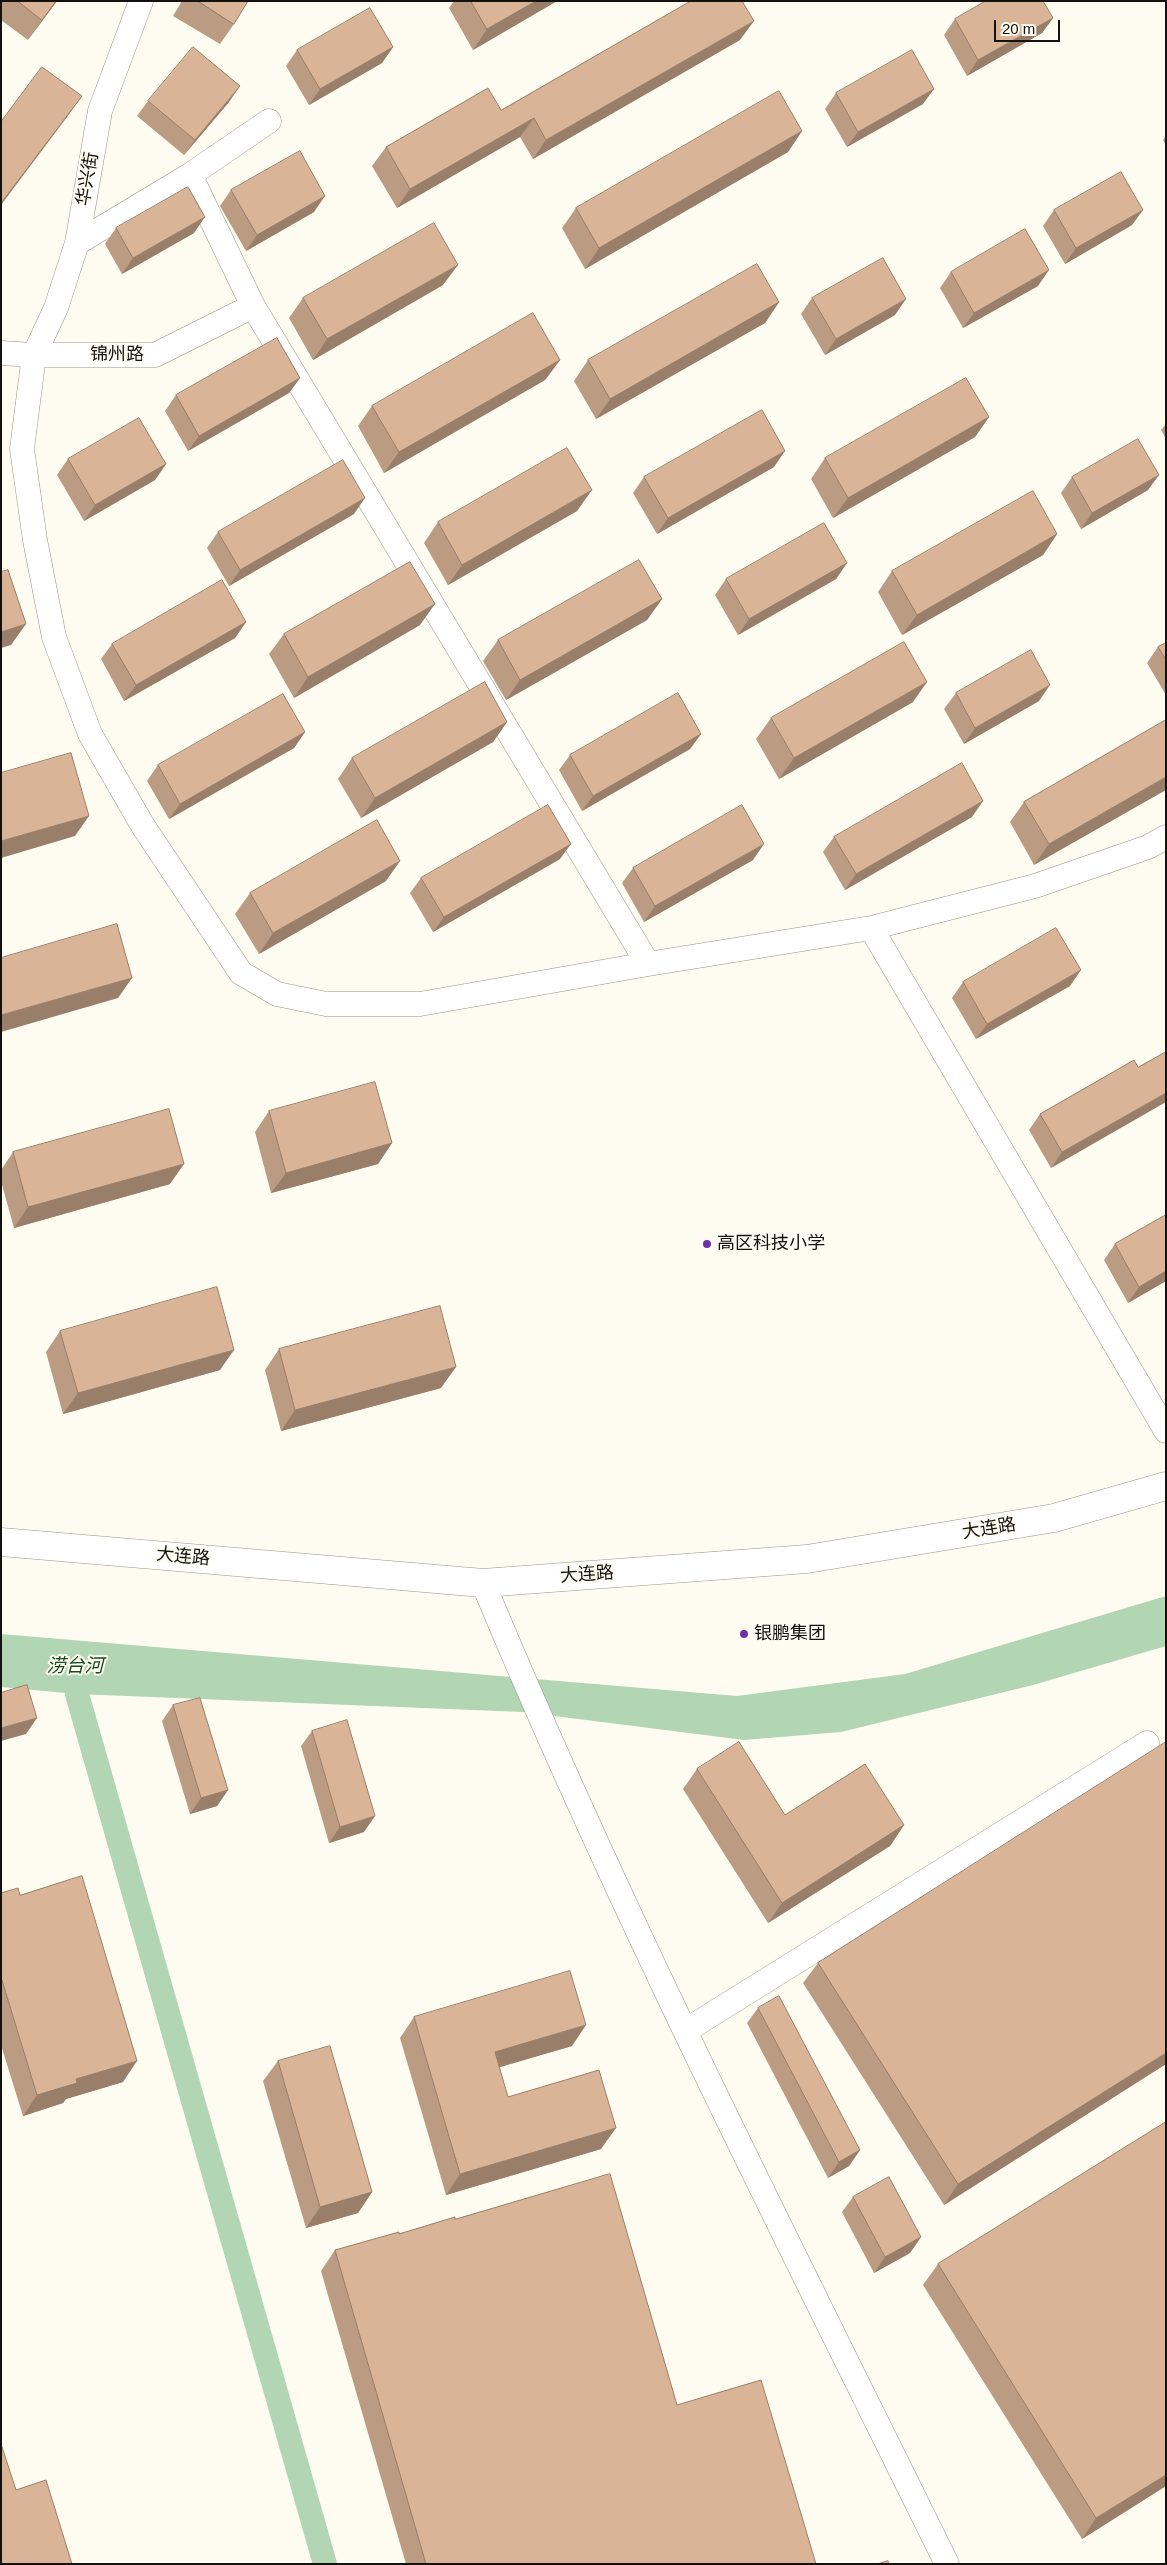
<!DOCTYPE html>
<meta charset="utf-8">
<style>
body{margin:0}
#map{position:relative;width:1167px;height:2565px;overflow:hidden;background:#fefbf1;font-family:Helvetica,sans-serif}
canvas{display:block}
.frame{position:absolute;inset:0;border:2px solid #14120e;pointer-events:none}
.scale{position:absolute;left:994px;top:20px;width:66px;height:22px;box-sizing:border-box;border:2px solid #14120e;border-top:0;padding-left:6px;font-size:15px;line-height:18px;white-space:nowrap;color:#14120e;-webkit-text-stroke:4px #fefbf1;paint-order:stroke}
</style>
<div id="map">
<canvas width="1167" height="2565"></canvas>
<div class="frame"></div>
<div class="scale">20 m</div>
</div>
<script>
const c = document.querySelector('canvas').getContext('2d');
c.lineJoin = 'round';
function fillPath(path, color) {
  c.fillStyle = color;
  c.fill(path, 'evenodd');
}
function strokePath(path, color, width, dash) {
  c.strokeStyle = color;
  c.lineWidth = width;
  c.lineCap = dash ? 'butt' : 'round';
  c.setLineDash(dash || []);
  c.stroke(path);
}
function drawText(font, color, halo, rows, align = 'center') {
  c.font = font + ' Helvetica,"Noto Sans SC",sans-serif';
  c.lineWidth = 4;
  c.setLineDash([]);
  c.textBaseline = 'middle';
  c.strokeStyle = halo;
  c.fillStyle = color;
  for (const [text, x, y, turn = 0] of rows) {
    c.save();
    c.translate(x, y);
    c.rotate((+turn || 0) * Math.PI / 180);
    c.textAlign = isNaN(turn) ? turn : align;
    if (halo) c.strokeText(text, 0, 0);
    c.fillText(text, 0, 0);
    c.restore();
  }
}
const water = new Path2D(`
 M1166,1596V1646L1033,1685L841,1732L744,1740L523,1712L77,1694L1,1687V1634L737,1696L905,1674Z`);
const canal = new Path2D(`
 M77,1694L325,2564`);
const minor = new Path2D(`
 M141,1L100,111L77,243L56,308L34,355L22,449L35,540L54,637L90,734L143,826L241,973L277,994L326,1004H420L648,964L871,928L1035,886L1148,847L1166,837
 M190,175L253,306L648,964
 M77,243L190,175L269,121
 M1,353L34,355H155L253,306
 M871,928L1166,1431
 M483,1583C622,1917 787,2239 947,2564
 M685,2031L1147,1743`);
const major = new Path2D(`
 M1,1542L483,1583L807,1559L1054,1518L1166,1486`);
const wall = new Path2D(`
 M1,1H57L28,40L1,20Z
 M182,1H248L234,24L220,44L173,16Z
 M454,1H557L473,50L449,8Z
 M1053,18L1042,33L967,76L944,35L955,19Z
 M740,40L533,159L520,137L397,208L372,166L386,147L501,110Z
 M393,47L382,63L309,105L286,66L297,50Z
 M836,93L923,104L847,147L825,109Z
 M148,101L229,102L184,155L137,116Z
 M802,131L788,152L585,269L562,228L576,208Z
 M1166,136V145L1163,140Z
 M231,190L314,212L246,251L220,206Z
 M1054,210L1132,225L1065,264L1043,226Z
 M116,228L194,233L122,274L105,244Z
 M951,272L1038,286L963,328L940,288Z
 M443,285L313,360L289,318L303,298Z
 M812,298L895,315L825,355L801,314Z
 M779,302L765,323L596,419L574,381L588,360Z
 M560,360L545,380L384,473L358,426L372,406Z
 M300,378L289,393L188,451L165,411L176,395Z
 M989,417L975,437L833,518L811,479L825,458Z
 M1166,424V439L1161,430Z
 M68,459L166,464L155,480L84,521L57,475Z
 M774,467L657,534L633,493L644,477Z
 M1072,477L1148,490L1081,529L1061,493Z
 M577,511L448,585L424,543L438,522Z
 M354,514L229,586L207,548L218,532Z
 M1057,534L1043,555L902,635L878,592L892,571Z
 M847,563L836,579L738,635L715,595L726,579Z
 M662,599L647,620L506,700L483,661L498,640Z
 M246,622L235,638L124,701L101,659L112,644Z
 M420,625L294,698L269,654L284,634Z
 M1166,643V695L1147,663L1158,647Z
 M956,693L1039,701L964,744L944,709Z
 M913,702L779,779L756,739L771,718Z
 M1166,720L1034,865L1010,822L1024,802Z
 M507,722L493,742L361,818L338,779L352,758Z
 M305,732L294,748L169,819L147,781L158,765Z
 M701,734L690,749L582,811L559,770L570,755Z
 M972,817L845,890L823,852L834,837Z
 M560,859L433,932L410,893L421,878Z
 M753,860L644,922L622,883L633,868Z
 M386,881L259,954L235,914L250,893Z
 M963,982L1070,986L976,1039L952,998Z
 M1134,1060L1051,1168L1029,1130L1040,1114Z
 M269,1111L392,1143L378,1164L271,1193L255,1132Z
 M13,1152L170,1184L14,1228L1,1181V1170Z
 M1166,1215V1281L1128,1303L1104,1260L1115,1244Z
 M60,1331L220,1370L63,1414L46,1352Z
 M279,1349L441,1388L281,1431L265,1370Z
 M173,1705L228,1790L217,1806L190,1814L162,1721Z
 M312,1731L364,1832L329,1843L301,1746Z
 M697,1769L785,1815L904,1825L890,1846L768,1923L683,1789Z
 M1,1893L20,1895L123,2082L66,2099L63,2103L23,2116L1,2045Z
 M818,1963L1166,2064L944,2205L803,1983Z
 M758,2008L860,2150L849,2166L828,2178L747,2023Z
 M414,2017L572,2046L499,2067L508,2097L601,2149L446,2195L400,2038Z
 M278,2061L372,2192L358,2213L306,2228L263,2081Z
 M1166,2122V2486L1082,2539L923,2285L938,2264Z
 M853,2197L921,2237L910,2253L874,2273L842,2212Z
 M455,2219L677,2405L816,2564H406L321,2271L335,2250Z`);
const shadedWall = new Path2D(`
 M56,1H57L28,40L42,20Z
 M536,1H557L473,50L487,29Z
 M1053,18L1042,33L967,76L978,60Z
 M754,21L740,40L533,159L546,140Z
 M393,47L382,63L309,105L320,89Z
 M240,86L229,102L184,155L195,140Z
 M934,89L923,104L847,147L858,132Z
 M82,96L67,117L1,205V203Z
 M534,118L520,137L397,208L410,189Z
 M802,131L788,152L585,269L599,248Z
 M325,196L314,212L246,251L257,235Z
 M1143,210L1132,225L1065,264L1076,248Z
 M205,217L194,233L122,274L133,258Z
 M458,265L443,285L313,360L327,339Z
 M1049,270L1038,286L963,328L974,313Z
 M906,299L895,315L825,355L836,339Z
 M779,302L765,323L596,419L610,399Z
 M560,360L545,380L384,473L399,452Z
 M300,378L289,393L188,451L199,436Z
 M989,417L975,437L833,518L848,498Z
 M785,451L774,467L657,534L668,518Z
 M166,464L155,480L84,521L95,505Z
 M1159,475L1148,490L1081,529L1092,513Z
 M592,490L577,511L448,585L462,565Z
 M365,498L354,514L229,586L240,570Z
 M1057,534L1043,555L902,635L917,615Z
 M847,563L836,579L738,635L749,619Z
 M662,599L647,620L506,700L520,680Z
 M435,604L420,625L294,698L308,677Z
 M246,622L235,638L124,701L136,685Z
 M26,624L11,645L1,648V632Z
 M927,682L913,702L779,779L794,758Z
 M1050,685L1039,701L964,744L975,728Z
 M507,722L493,742L361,818L375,798Z
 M305,732L294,748L169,819L180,804Z
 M701,734L690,749L582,811L593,796Z
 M1166,777V790L1034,865L1049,844Z
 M983,801L972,817L845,890L856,874Z
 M89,816L75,836L1,858V841Z
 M571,844L560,859L433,932L444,917Z
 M764,844L753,860L644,922L655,906Z
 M400,861L386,881L259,954L273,933Z
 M1081,970L1070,986L976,1039L987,1024Z
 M132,978L118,998L1,1032V1015Z
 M1166,1093V1102L1051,1168L1062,1152Z
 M392,1143L378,1164L271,1193L286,1173Z
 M184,1164L170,1184L14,1228L28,1207Z
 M1166,1271V1281L1128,1303L1139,1287Z
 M234,1350L220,1370L63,1414L78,1393Z
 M456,1367L441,1388L281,1431L295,1410Z
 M37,1718L26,1734L1,1741V1728Z
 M228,1790L217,1806L190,1814L201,1798Z
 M375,1816L364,1832L329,1843L340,1827Z
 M904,1825L890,1846L768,1923L782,1903Z
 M586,2025L572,2046L480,2073L495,2052Z
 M1166,2053V2064L944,2205L958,2184Z
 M137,2061L123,2082L66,2099L63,2103L23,2116L37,2095L76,2079Z
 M616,2128L601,2149L446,2195L460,2174Z
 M860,2150L849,2166L828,2178L839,2162Z
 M372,2192L358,2213L306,2228L320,2207Z
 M921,2237L910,2253L874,2273L885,2257Z
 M1166,2475V2486L1082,2539L1096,2518Z`);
const building = new Path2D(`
 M18,1H56L42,20Z
 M198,1H248L234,24Z
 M471,1H536L487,29Z
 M691,1H742L754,21L546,140L534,118L410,189L386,147L488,88L501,110Z
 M986,1H1043L1053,18L978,60L955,19Z
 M370,8L393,47L320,89L297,50Z
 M193,47L240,86L195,140L148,101Z
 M912,50L934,89L858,132L836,93Z
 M42,67L82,96L1,203V122Z
 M779,91L802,131L599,248L576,208Z
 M300,151L325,196L257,235L231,190Z
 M1121,172L1143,210L1076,248L1054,210Z
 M188,187L205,217L133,258L116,228Z
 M434,223L458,265L327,339L303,298Z
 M1025,229L1049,270L974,313L951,272Z
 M883,258L906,299L836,339L812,298Z
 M757,264L779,302L610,399L588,360Z
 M533,313L560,360L399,452L372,406Z
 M277,338L300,378L199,436L176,395Z
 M966,378L989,417L848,498L825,458Z
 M762,410L785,451L668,518L644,477Z
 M139,418L166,464L95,505L68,459Z
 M1138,439L1159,475L1092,513L1072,477Z
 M567,448L592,490L462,565L438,522Z
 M343,460L365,498L240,570L218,532Z
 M1033,491L1057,534L917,615L892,571Z
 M824,523L847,563L749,619L726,579Z
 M639,560L662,599L520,680L498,640Z
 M410,562L435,604L308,677L284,634Z
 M8,570L26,624L1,632V572Z
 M222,580L246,622L136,685L112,644Z
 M904,642L927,682L794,758L771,718Z
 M1166,643V660L1158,647Z
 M1031,650L1050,685L975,728L956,693Z
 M485,682L507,722L375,798L352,758Z
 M678,693L701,734L593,796L570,755Z
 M283,694L305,732L180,804L158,765Z
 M1166,720V777L1049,844L1024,802Z
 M71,753L89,816L1,841V773Z
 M962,763L983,801L856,874L834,837Z
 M548,805L571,844L444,917L421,878Z
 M742,805L764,844L655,906L633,868Z
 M377,820L400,861L273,933L250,893Z
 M117,924L132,978L1,1015V958Z
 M1056,928L1081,970L987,1024L963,982Z
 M1166,1052V1093L1062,1152L1040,1114L1134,1060L1138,1067Z
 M375,1082L392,1143L286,1173L269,1111Z
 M169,1109L184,1164L28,1207L13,1152Z
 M1166,1215V1271L1139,1287L1115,1244Z
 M217,1287L234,1350L78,1393L60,1331Z
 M440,1306L456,1367L295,1410L279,1349Z
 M27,1685L37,1718L1,1728V1693Z
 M200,1698L228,1790L201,1798L173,1705Z
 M347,1720L375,1816L340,1827L312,1731Z
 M739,1742L785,1815L865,1764L904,1825L782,1903L697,1769Z
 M1166,1742V2053L958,2184L818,1963Z
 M82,1876L137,2061L76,2079L77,2083L37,2095L1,1977V1893L18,1888L20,1895Z
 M570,1971L586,2025L495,2052L508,2097L599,2070L616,2128L460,2174L414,2017Z
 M779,1996L860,2150L839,2162L758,2008Z
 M330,2046L372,2192L320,2207L278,2061Z
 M1166,2122V2475L1096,2518L938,2264Z
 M610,2174L677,2405L761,2380L816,2564H426L335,2250L399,2232V2234L455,2217V2219Z
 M889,2177L921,2237L885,2257L853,2197Z
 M1,2444L16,2490L46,2480L72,2564H1Z
 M888,2561L889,2564H878Z`);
const markers = [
 [707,1244,5,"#6e31a7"],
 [744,1634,5,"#6e31a7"]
];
const streetNames = [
 ["华兴街",88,179,-80],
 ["锦州路",117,355],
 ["大连路",989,1529,-9],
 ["大连路",183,1557,5],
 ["大连路",587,1575,-4]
];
const poiNames = [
 ["高区科技小学",717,1244],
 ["银鹏集团",754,1634]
];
const waterNames = [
 ["涝台河",75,1667]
];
fillPath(water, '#b2d6b4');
strokePath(canal, '#b2d6b4', 24);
strokePath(minor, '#989489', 25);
strokePath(major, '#989489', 29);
strokePath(minor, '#fff', 24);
strokePath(major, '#fff', 28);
fillPath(wall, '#bb9b82');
fillPath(shadedWall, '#997e6a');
fillPath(building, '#dab497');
strokePath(building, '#997e6a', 1);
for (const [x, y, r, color] of markers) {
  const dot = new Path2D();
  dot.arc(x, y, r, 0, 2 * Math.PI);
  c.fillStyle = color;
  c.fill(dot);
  strokePath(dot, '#fefbf1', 2);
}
drawText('18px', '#14120e', '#fefbf1', streetNames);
drawText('18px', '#14120e', '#fefbf1', poiNames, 'left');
drawText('italic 19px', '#154a1f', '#fefbf1', waterNames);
</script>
